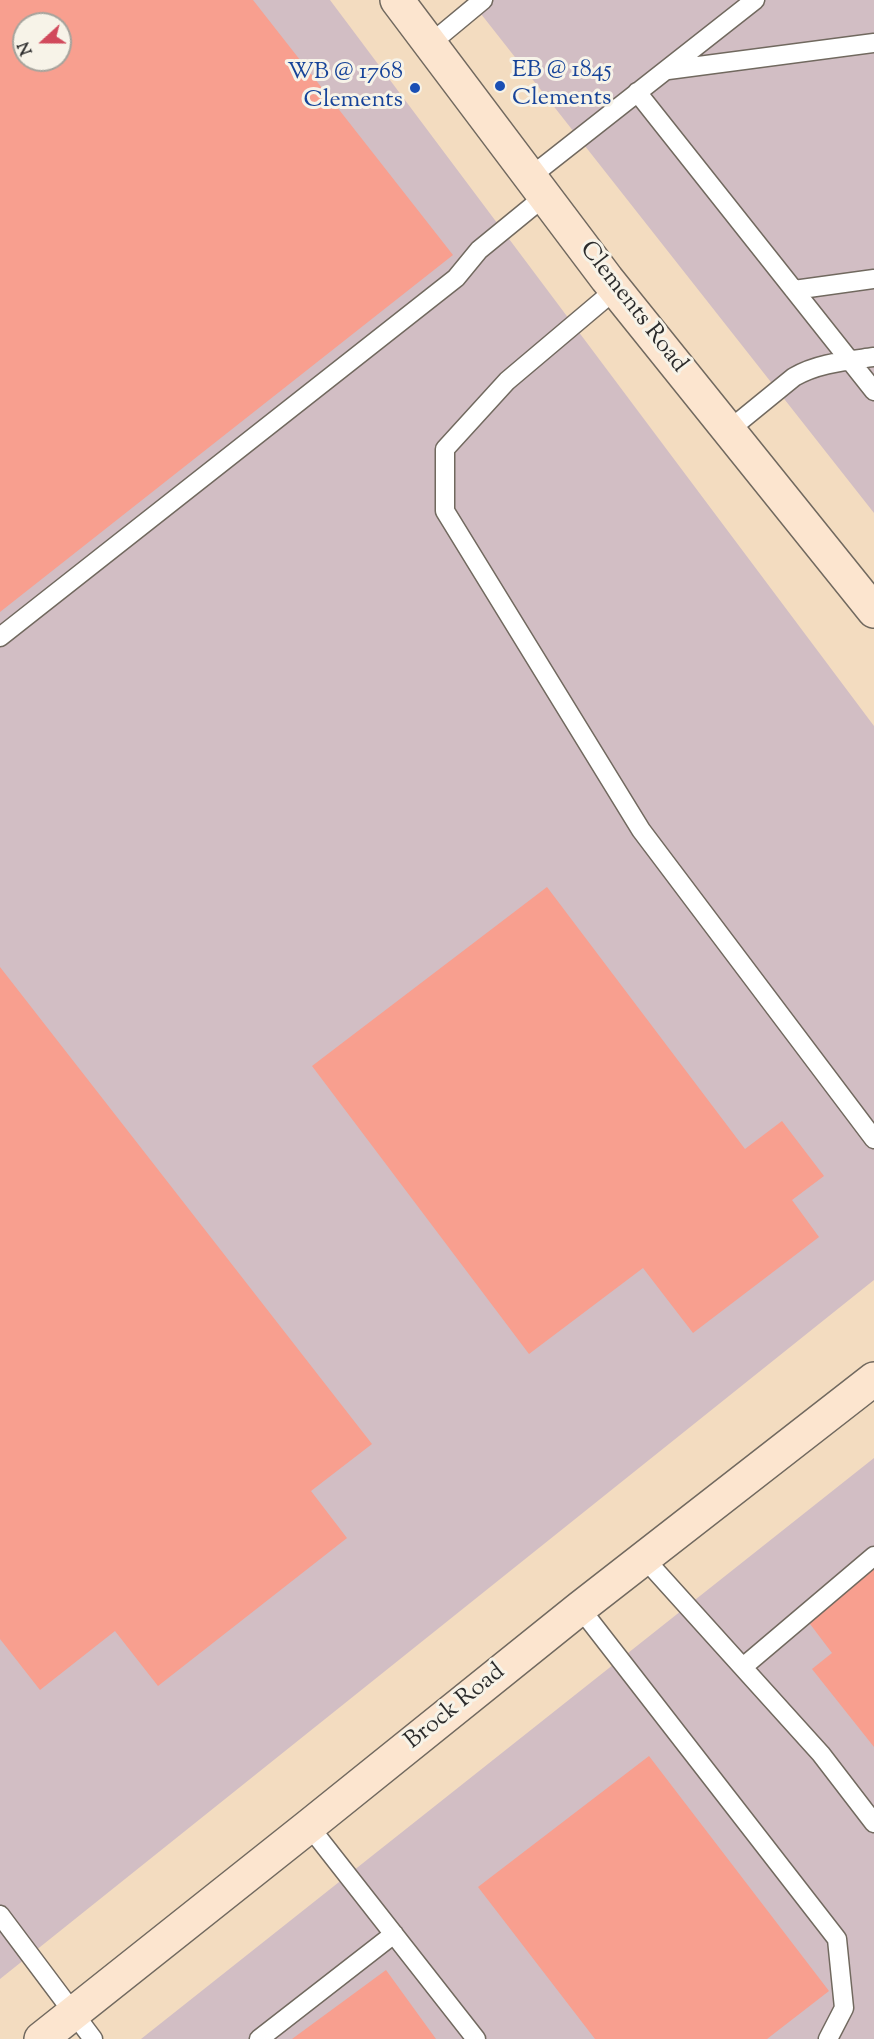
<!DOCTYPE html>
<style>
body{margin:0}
#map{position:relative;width:874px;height:2039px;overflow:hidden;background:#f3dcc0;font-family:"Sorts Mill Goudy",serif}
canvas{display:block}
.north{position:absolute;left:12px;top:12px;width:60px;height:60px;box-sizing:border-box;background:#f7f3e8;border:2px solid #a5a39c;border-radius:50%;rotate:249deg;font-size:16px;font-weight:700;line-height:24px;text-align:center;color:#2b2b2b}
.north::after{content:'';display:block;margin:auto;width:21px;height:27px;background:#d1495b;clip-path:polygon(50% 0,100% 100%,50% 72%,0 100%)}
</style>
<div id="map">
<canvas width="874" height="2039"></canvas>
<div class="north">N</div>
</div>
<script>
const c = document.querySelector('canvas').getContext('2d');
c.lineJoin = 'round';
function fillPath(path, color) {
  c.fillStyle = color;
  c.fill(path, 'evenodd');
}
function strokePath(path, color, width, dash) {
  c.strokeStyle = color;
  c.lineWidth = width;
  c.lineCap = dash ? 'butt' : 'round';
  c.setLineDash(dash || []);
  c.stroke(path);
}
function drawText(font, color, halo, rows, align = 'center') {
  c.font = font + ' "Sorts Mill Goudy",serif';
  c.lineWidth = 6;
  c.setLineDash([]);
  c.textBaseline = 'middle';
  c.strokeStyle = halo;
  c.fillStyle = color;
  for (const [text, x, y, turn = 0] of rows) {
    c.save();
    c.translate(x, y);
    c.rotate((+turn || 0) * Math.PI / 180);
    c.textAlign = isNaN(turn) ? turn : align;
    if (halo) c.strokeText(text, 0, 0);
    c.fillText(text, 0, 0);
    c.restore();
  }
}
const industrial = new Path2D(`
 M0,0H330L874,726V1280L0,1979ZM24,24H60V60H24Z
 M470,0H874V513Z
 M874,1458V2039H141Z`);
const building = new Path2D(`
 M0,0H253L453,255L0,612ZM24,24H60V60H24Z
 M547,887L745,1149L782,1121L824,1176L792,1200L819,1237L693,1333L643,1268L529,1354L312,1066Z
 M0,967L372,1444L311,1491L347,1538L158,1686L115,1631L40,1690L0,1639Z
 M874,1561V1747L812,1669L832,1653L804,1616Z
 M649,1756L829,1991L767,2039H595L478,1887Z
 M386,1970L436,2039H292Z`);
const lane = new Path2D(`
 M430,44L483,0
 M668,70L874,43
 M637,92L874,391
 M530,177L755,0
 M616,289L507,381L445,449V511L641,830L874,1139
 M794,290L874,279
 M729,430L794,377C818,363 846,361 874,357
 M0,637L456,278L479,250L545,196
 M644,1558L821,1754L874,1823
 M580,1608L837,1939L844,2008L828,2039
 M743,1667L874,1556
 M309,1826L476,2039
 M0,1915L93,2039
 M259,2039L394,1934`);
const secondary = new Path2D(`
 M397,0L607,279L874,611
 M41,2039L309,1826L580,1608L874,1379`);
const markers = [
 [500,86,6,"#1a4fb4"],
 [415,88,6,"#1a4fb4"]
];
const transitNames = [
 ["EB @ 1845",512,72],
 ["Clements",512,100],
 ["WB @ 1768",403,74,"right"],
 ["Clements",403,102,"right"]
];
const streetNames = [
 ["Clements Road",632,308,52],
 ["Brock Road",456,1708,-39]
];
fillPath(industrial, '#d2bec4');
fillPath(building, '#f89f8f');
strokePath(lane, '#71695f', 21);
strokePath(secondary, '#71695f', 36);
strokePath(lane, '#fff', 18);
strokePath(secondary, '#fce5cf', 33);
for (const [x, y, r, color] of markers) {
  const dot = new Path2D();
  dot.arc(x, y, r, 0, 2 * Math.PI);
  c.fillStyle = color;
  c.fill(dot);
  strokePath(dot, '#f7f3e8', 2);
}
drawText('24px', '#164399', '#f7f3e8', transitNames, 'left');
drawText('24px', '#2b2b2b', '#f7f3e8', streetNames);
</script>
